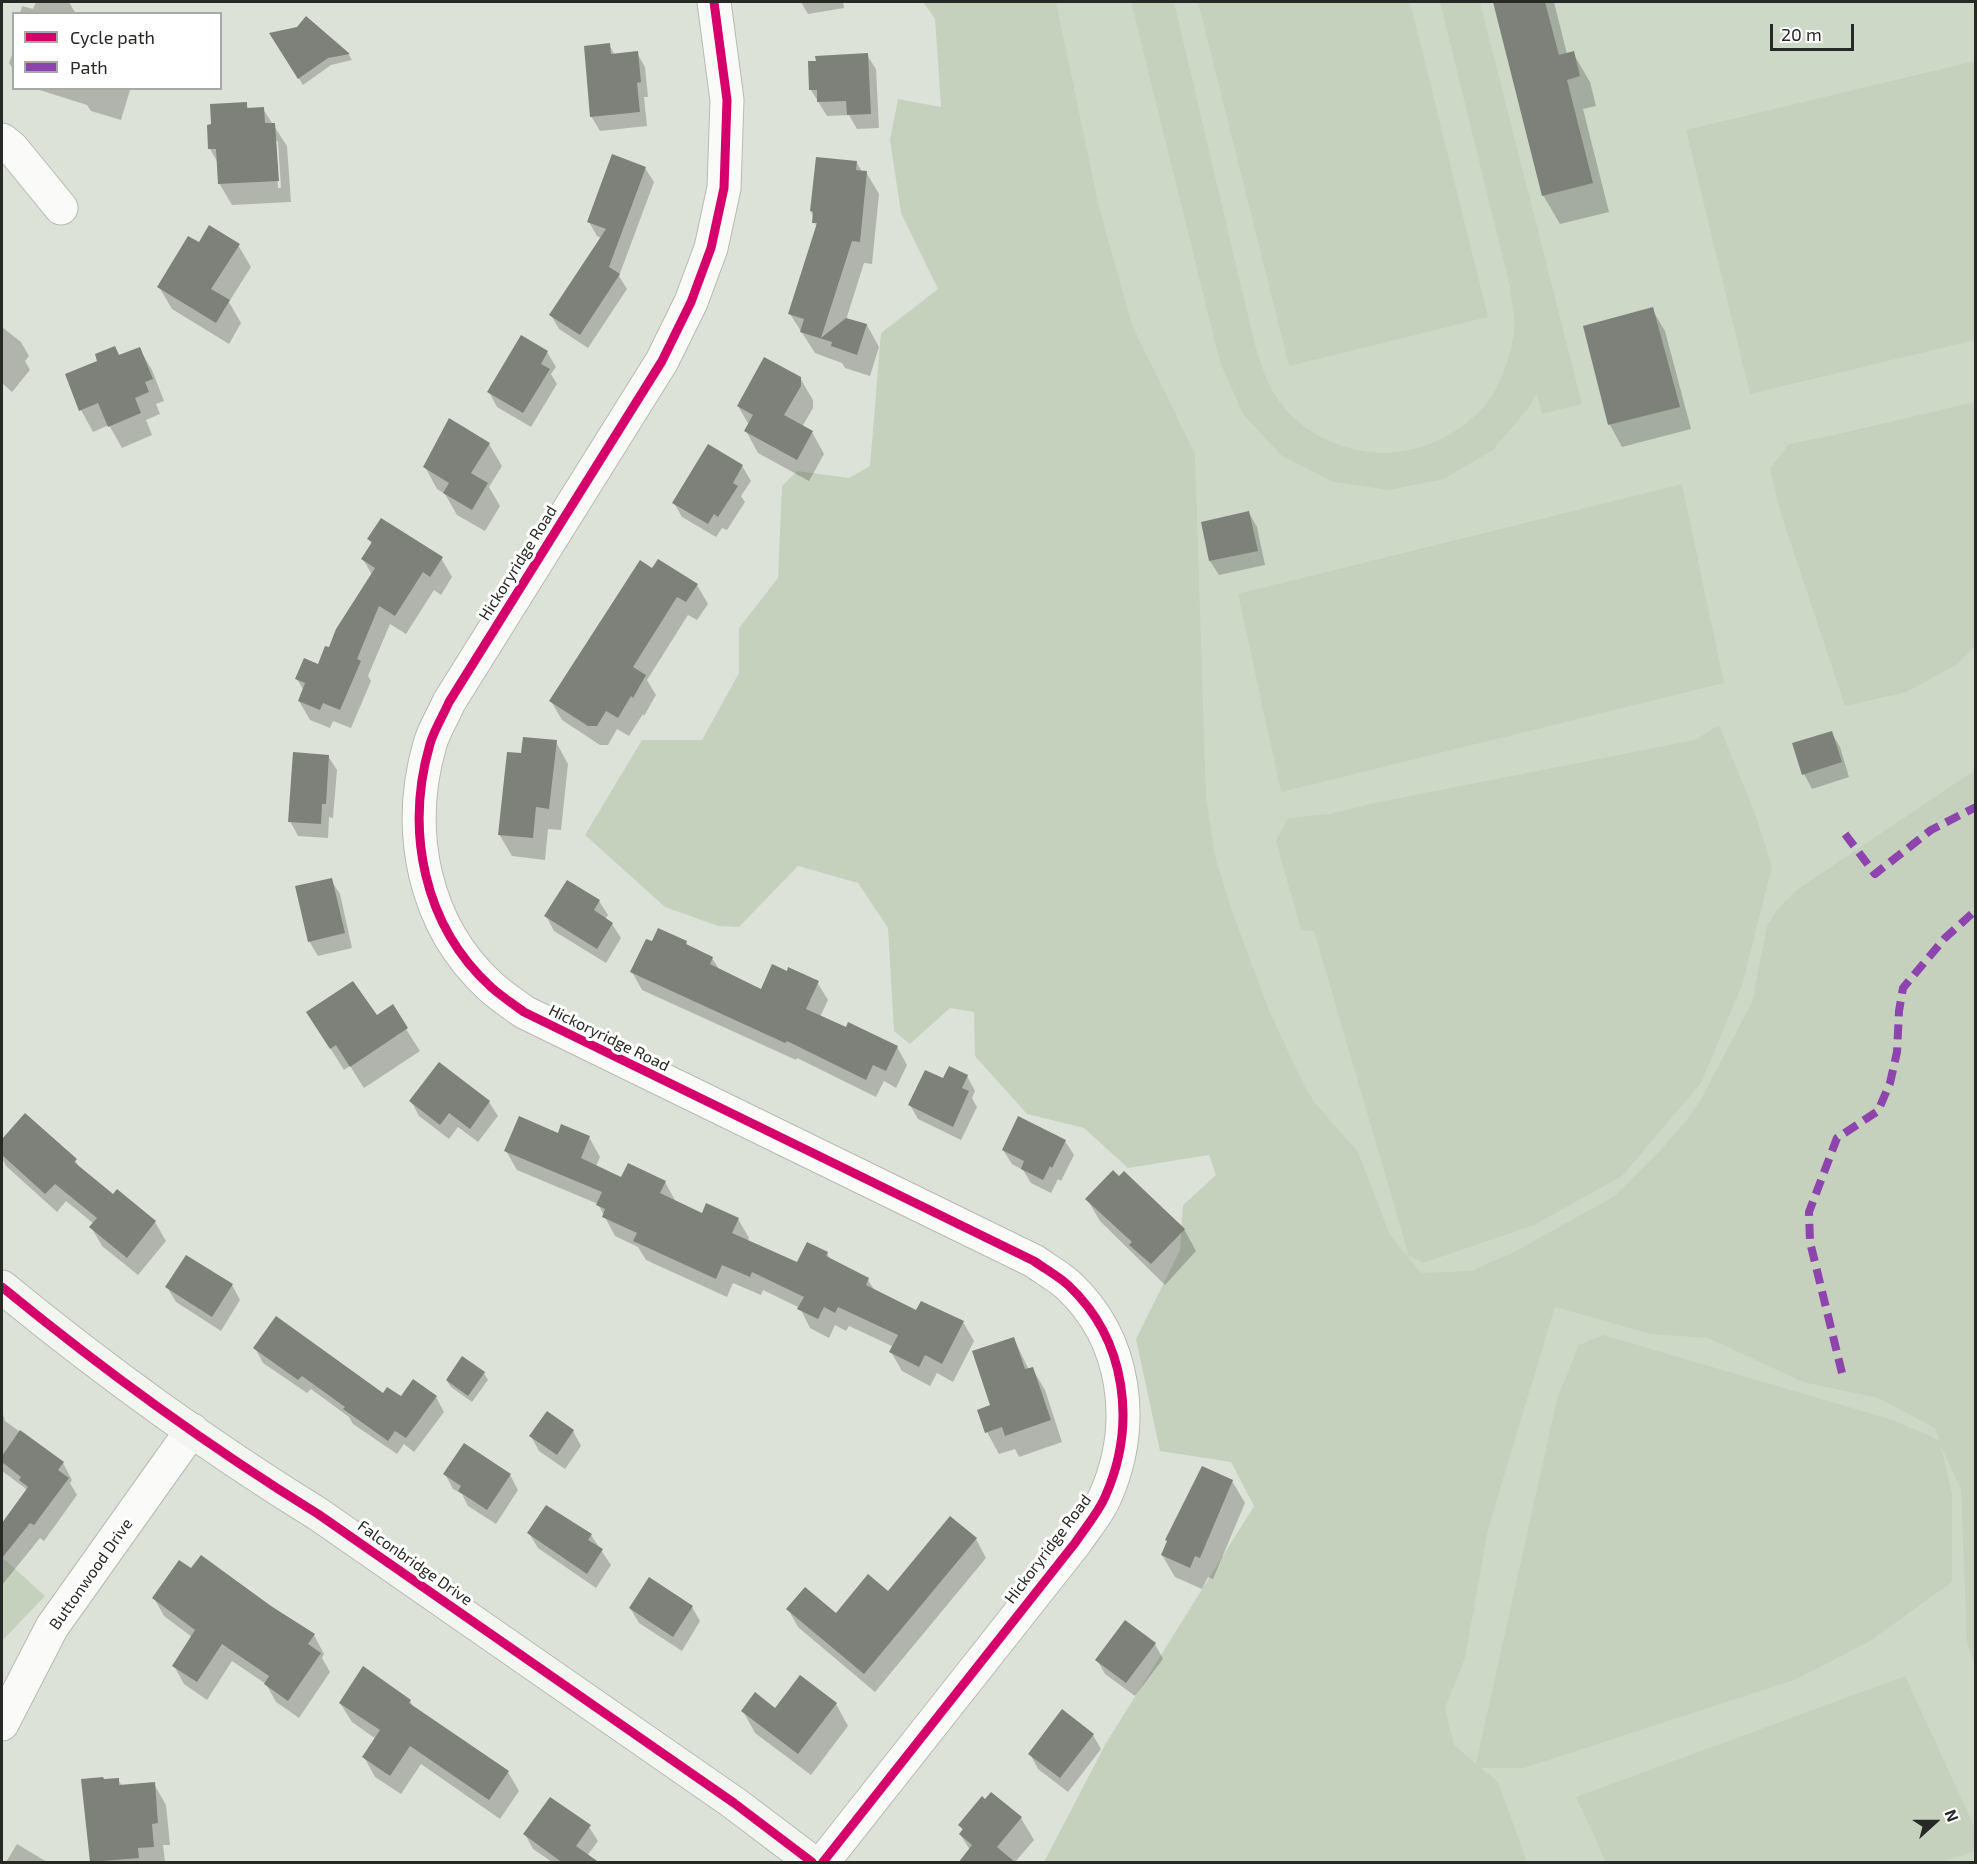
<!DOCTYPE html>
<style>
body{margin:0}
#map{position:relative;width:1977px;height:1864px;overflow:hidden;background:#dde2d8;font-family:"Exo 2",sans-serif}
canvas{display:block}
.frame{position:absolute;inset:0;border:3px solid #262924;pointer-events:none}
.legend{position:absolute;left:12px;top:12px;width:210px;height:78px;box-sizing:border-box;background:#fff;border:2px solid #a8a9a7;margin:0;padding:8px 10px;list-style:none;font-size:18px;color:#262924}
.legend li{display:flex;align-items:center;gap:12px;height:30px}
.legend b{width:30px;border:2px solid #a8a9a7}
.north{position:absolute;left:1905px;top:1792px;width:60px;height:60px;-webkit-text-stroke:4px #fff;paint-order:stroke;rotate:69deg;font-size:16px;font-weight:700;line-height:24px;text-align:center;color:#262924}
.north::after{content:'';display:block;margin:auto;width:21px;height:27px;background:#262924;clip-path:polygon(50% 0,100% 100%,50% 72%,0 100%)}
.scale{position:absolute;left:1770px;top:24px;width:84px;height:27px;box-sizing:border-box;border:3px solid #262924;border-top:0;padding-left:8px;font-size:18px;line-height:21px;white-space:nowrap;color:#262924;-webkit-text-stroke:4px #fff;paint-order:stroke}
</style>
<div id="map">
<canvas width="1977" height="1864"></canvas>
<div class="frame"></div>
<ul class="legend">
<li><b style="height:8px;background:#d6006c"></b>Cycle path</li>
<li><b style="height:8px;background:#8e44ad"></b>Path</li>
</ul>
<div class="north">N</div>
<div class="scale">20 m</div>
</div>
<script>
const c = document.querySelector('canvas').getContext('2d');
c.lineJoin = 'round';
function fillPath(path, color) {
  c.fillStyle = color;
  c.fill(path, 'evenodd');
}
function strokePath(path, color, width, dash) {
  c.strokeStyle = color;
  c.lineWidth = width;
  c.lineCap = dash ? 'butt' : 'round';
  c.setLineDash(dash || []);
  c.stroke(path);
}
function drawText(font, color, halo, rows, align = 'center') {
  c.font = font + ' "Exo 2",sans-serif';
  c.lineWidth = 6;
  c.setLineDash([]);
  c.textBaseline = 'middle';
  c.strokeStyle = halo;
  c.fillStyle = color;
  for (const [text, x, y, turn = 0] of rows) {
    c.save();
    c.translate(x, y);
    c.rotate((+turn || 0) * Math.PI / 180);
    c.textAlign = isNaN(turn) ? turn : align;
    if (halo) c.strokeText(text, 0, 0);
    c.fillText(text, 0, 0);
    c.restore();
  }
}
const built = new Path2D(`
 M999,2H1975V1862H1446Z`);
const green = new Path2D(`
 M923,2H1056L1099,207L1132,325L1195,454L1206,797L1216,860L1233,914L1270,1013L1303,1083L1314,1102L1358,1152L1390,1235L1421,1273L1471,1271L1514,1252L1613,1197L1658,1153L1687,1120L1700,1101L1752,1002L1767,926L1778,909L1795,891L1975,770V1666L1967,1643L1961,1490L1941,1446L1952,1494V1582L1870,1641L1797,1679L1524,1768H1481L1498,1782L1527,1862H1044L1106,1743L1254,1506L1231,1462L1160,1451L1136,1339L1180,1250L1183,1205L1216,1175L1209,1155L1128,1168L1084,1128L1027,1114L975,1056L974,1012L950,1008L910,1044L894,1031L888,928L858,883L798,866L739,927L718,926L665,907L585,835L642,740H702L739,673V628L778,578L782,486L797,471L849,478L870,466L881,333L938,289L901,213L890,140L898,99L941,107L935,19ZM1555,1307L1651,1334L1708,1338L1803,1382L1878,1398L1935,1428L1939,1440L1893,1420L1603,1335L1579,1345L1557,1399L1476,1764L1454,1745L1445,1708L1465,1658L1488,1529Z
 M1131,2H1174L1254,341C1262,369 1271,397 1293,417C1342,462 1416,465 1467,422C1472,418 1479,413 1484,407C1501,385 1510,359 1514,332C1516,318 1511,301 1510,287L1440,2H1480L1582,404L1542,414L1537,393L1529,407L1493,450L1444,479L1389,490L1333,482L1282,456L1243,414L1220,362Z
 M1198,2H1410L1488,317L1289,366Z
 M1975,61V340L1750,394L1686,130Z
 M1975,402V646L1959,663L1907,692L1845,706L1781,514L1770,469L1789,444L1834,435Z
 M1682,484L1724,683L1281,792L1238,594Z
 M1719,725L1756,816L1772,867L1742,985L1701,1083L1622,1176L1534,1225L1423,1263L1409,1256L1314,931L1301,930L1276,841L1288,818L1329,814L1379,802L1695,740Z
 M2,1557L45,1596L2,1641Z
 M1905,1676L1975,1828V1851L1944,1862H1606L1576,1797Z`);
const shadow = new Path2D(`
 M36,2H69L76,14H20L22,6L33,9Z
 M801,2H843L844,8L808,14Z
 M1495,2H1554L1567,54L1573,53L1590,82L1596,106L1583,109L1609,212L1560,224L1543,195Z
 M306,19L349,55L352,60L331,65L303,85L271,34L297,28Z
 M609,45L615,55L637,53L645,67L648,97H644L647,126L600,131L591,116Z
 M14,49V70L9,63Z
 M867,55L876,69L879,128L857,129L849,115L827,116L811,90Z
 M33,88H130V90L121,120L91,111L87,105Z
 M246,104L249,110L263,109L287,146L291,202L232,205L219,183L218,163L210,149ZM275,139L278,142L281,188H278Z
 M857,163L862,172H866L879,194L872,264L864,263L846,320L867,325L879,347L870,376L845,368L842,363L815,353L790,314L817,229L811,211Z
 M645,168L654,182L619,276L627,289L588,348L559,329L551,315L601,238L597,236L589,222Z
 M199,244L238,245L251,267L229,302L241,323L229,344L172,309L159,287Z
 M1652,309L1665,331L1691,429L1622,447L1610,425L1584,327Z
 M2,327L21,342L29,356L25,361L30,370L12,392L2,383Z
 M139,348L152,370L164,401L156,404L160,414L146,420L152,435L122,448L109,425L93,432L81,410L99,362Z
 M547,352L556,367L551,374L557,384L531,427L497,407L489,392Z
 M800,378L813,400V408L802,427L812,432L824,454L809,481L758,453L746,431L749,425L738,406Z
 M489,444L502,466L489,487L500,506L485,531L457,515L445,494L437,489L425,467Z
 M742,466L751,481L741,496L745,502L727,530L722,528L716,537L682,517L674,503Z
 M1249,513L1257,527L1265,565L1219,575L1210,561L1203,523Z
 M369,539L441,558L452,577L441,595L434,590L406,634L390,624L368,676L371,681L351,728L333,721L330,728L310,720L299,701L304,691L297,679L319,666L372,575L363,559L372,545Z
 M652,570L697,585L708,604L697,620L688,615L647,680L656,695L644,716L643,714L629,736L617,729L608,745H600L562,720L551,701Z
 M1831,732L1840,747L1849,777L1812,789L1804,774Z
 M556,742L568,764L561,830L548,829L545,860L512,856L499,834L523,755Z
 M328,756L337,770L333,818L329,817L328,838L298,836L290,821Z
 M331,880L340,894L352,948L318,956L309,941Z
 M599,901L608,915L605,919L612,924L621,938L606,963L554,931L546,916Z
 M686,942L688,947L712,958L719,969L762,991L788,973L817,982L828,1000L820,1017L897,1047L907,1065L896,1088L884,1081L876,1097L797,1058L796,1060L642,990L632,972L652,943Z
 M392,1007L420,1051L364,1088L350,1066L344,1070L308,1013L376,1017Z
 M439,1064L489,1102L498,1116L478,1142L458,1127L449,1139L419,1116L411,1101Z
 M967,1076L975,1091L972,1098L977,1107L961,1140L918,1119L910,1105L943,1080Z
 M25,1116L75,1160L81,1170L113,1196L117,1191L155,1222L166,1241L138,1275L102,1246L91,1227L94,1224L66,1201L57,1212L6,1166L2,1158V1142Z
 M559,1135L589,1137L600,1157L596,1166L622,1179L665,1182L676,1202L702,1215L738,1219L749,1238L748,1242L797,1264L827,1253L831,1261L868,1280L875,1291L917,1312L963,1322L974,1341L953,1382L937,1373L930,1386L902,1371L891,1352L894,1347L849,1326L846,1331L835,1325L829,1338L810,1328L800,1308L763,1290L761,1295L733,1283L727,1297L646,1260L638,1247L615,1236L598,1204L517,1170L506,1151Z
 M1065,1141L1074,1155L1061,1181L1058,1179L1051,1193L1031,1183L1023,1170L1012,1164L1003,1150Z
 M1119,1178L1184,1229L1196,1251L1165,1285L1100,1221L1087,1199Z
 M232,1285L240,1300L221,1331L176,1302L167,1287Z
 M1014,1339L1029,1370L1032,1368L1045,1390L1062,1442L1019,1457L1015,1449L999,1454L987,1432L979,1411L992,1406Z
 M255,1348L383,1395L401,1398L436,1397L444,1412L414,1452L404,1444L397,1454L353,1424L349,1417L311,1389L307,1393L263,1363Z
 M484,1373L488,1380L472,1402L451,1387L447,1381Z
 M2,1411L5,1421L63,1463L72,1480L70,1483L77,1495L44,1541L40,1538L2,1585V1525L27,1491L25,1488L2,1471Z
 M573,1431L581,1446L565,1469L539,1451L531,1436Z
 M465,1445L510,1475L518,1490L496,1524L468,1506L462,1494L453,1489L445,1474Z
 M1232,1481L1245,1503L1213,1579L1208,1577L1202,1589L1175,1577L1162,1555Z
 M529,1533L591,1535L611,1565L596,1588L538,1548Z
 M976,1539L986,1558L875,1692L798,1627L788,1609L836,1615L888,1593Z
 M154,1598L270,1607L314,1635L324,1654L322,1658L330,1672L299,1718L276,1702L266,1684L232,1661L207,1700L184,1684L174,1666L192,1637L164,1616Z
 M692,1607L700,1621L682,1651L639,1623L630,1608Z
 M1155,1644L1163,1659L1135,1696L1105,1674L1097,1660Z
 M410,1701L414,1708L508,1772L519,1791L500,1819L421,1764L401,1794L375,1777L364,1757L376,1739L352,1722L340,1703Z
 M836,1704L848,1726L811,1775L755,1733L743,1711L776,1710Z
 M1093,1735L1101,1749L1068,1792L1038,1769L1030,1754Z
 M118,1779L122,1786L154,1784L166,1805L170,1845H163L165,1862H96L91,1852Z
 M1021,1818L1034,1840L1015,1862H968L970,1850L960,1834L963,1831L960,1825Z
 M589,1827L598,1841L587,1856L590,1862H552L533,1849L525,1834Z
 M17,1844L47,1862H6Z`);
const building = new Path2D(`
 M1493,2H1545L1559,55L1574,51L1580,76L1567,80L1593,183L1542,196Z
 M306,16L350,54L328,58L298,79L269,33L297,27Z
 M610,43L611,54L638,51L641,82L637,83L640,112L590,117L584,46Z
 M868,53L871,114L847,115L846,101L817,102V90H809L808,61H816L815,56Z
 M247,102V108L264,107L265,123H275L279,181L218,184L216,149H208L207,125L211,124L210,104Z
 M612,154L646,167L609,267L620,274L580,335L549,315L606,229L587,222Z
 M816,157L857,161L856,170L867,171L860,242L852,241L821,338L846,318L867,324L857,355L831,346L832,342L800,332L804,319L788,314L817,223H812L813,212L810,211Z
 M209,225L240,244L211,289L230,300L216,323L157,287L188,236L199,242Z
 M1653,307L1680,407L1608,425L1583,326Z
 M521,335L548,351L541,364L550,369L523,413L487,392Z
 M115,346L119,355L140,347L153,379L145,382L149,392L135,398L141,413L108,427L98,403L79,411L65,374L97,361L95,354Z
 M764,357L801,377V386L784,415L813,431L797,460L744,431L753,415L737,406Z
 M449,418L490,443L471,473L488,483L472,510L443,493L449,483L423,467Z
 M708,444L743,465L733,483L738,486L718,517L714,514L708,524L672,503Z
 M1249,511L1258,551L1209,561L1201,522Z
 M381,518L443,557L430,577L423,572L395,616L379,606L357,659L361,661L340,710L323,703L320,710L298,701L305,683L295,679L304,658L318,664L325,646L329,647L336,629L375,568L361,559L372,542L367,539Z
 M658,559L698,584L686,602L677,597L633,667L646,675L633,698L631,696L618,718L606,711L597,726H588L549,701L640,560L652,568Z
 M1832,731L1842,762L1802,775L1792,743Z
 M523,737L557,740L549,809L536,807L533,838L498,835L507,752L521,753Z
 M293,752L329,755L326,804H322L321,824L288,822Z
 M332,878L345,933L308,942L295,886Z
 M567,880L600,900L594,910L613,923L597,949L544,916Z
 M658,928L687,941L686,944L713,957L710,964L761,989L772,964L787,971L788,967L819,981L806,1009L846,1027L848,1022L898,1046L886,1071L873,1065L866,1080L787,1041L785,1043L630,972L646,939L652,941Z
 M353,981L377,1015L393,1004L408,1028L350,1067L336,1045L330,1049L306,1012Z
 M439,1062L490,1101L470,1129L449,1113L440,1125L409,1101Z
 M949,1066L968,1075L962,1088L969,1091L953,1127L908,1105L925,1070L943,1078Z
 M25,1113L77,1159L74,1162L113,1194L117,1189L156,1221L127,1258L89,1227L97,1218L55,1184L45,1194L2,1155V1139Z
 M519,1116L558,1133L561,1124L590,1136L581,1158L621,1177L628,1163L666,1181L660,1193L702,1213L706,1203L739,1218L732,1233L797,1262L807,1242L828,1252L826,1256L869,1278L866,1285L916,1310L921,1301L964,1321L942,1364L925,1355L919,1367L889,1352L898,1335L838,1307L835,1313L824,1307L818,1319L797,1309L804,1297L752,1272L750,1277L722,1265L716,1279L633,1241L637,1233L602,1217L605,1209L596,1205L602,1192L504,1151Z
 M1018,1116L1066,1140L1052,1168L1050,1166L1043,1180L1021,1169L1024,1161L1002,1150Z
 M1113,1170L1119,1176L1124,1171L1185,1229L1151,1264L1129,1245L1132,1242L1085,1199Z
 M186,1255L233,1284L212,1317L165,1287Z
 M276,1316L383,1393L387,1387L401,1396L413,1379L437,1396L406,1438L395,1431L388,1441L343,1409L345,1407L302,1376L298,1380L253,1348Z
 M1014,1337L1025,1369L1033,1367L1051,1420L1005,1436L1002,1427L985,1433L977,1410L990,1405L972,1351Z
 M462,1356L485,1372L468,1396L446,1380Z
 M547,1411L574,1430L557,1455L529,1436Z
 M20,1430L64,1462L58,1470L69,1478L34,1525L30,1523L2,1558V1523L28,1487L19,1480L21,1477L2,1462V1456Z
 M464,1443L511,1474L487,1510L458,1491L461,1486L443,1474Z
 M1202,1466L1233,1480L1200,1558L1195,1556L1190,1568L1161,1555L1167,1541L1165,1540Z
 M546,1505L592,1534L588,1540L603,1549L587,1574L527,1533Z
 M950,1516L977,1538L864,1674L786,1609L805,1587L836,1613L868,1574L888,1591Z
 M201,1555L271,1606L315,1634L308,1644L321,1653L288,1701L264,1684L269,1676L222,1644L197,1682L172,1666L195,1630L152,1598L179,1560L191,1568Z
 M649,1577L693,1606L673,1637L629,1608Z
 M1125,1620L1156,1643L1126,1683L1095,1660Z
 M363,1666L411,1700L409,1703L509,1771L489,1800L410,1746L390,1776L362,1757L380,1730L339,1703Z
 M800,1675L837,1703L798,1754L741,1711L755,1692L775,1708Z
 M1062,1709L1094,1734L1060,1778L1028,1754Z
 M103,1777L104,1779L119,1778V1785L155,1782L158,1823L152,1824L154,1847L138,1848L139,1858L90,1862L81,1779Z
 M991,1792L1022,1817L997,1847L1016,1863H958L972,1845L959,1834L963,1829L958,1825L982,1796L985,1799Z
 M550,1797L591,1825L576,1846L600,1863H563L523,1834Z`);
const street = new Path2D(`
 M714,2L727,100L724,188L711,248L691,302L662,361L449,702C443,716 434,730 430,744C405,830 423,925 491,987C501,996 513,1004 524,1012L1034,1261C1045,1269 1058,1276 1068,1285C1127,1340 1137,1425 1105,1497C1098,1513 1085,1528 1075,1543L823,1862
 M2,140L12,148L61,208
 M2,1724L52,1627L192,1430`);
const secondary = new Path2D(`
 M2,1287C102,1369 208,1446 318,1514L734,1803L812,1862`);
const quiet = new Path2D(`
 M1845,834L1875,874L1931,830L1976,807
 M1842,1373L1810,1242L1809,1212L1837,1138L1878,1111L1890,1083L1897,1052L1899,1011L1903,988L1945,938L1976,910`);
const cycleway = new Path2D(`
 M714,2L727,100L724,188L711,248L691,302L662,361L449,702C443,716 434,730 430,744C405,830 423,925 491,987C501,996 513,1004 524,1012L1034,1261C1045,1269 1058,1276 1068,1285C1127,1340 1137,1425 1105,1497C1098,1513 1085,1528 1075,1543L823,1862
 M2,1287C102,1369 208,1446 318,1514L734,1803L812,1862`);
const streetNames = [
 ["Hickoryridge Road",518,563,-58],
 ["Hickoryridge Road",609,1038,26],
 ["Hickoryridge Road",1048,1549,-53],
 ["Falconbridge Drive",415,1563,35],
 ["Buttonwood Drive",91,1574,-55]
];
fillPath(built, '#ced8c7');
fillPath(green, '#c6d1bd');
fillPath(shadow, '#0003');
fillPath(building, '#7d817a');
strokePath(street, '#b6bab3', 35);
strokePath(secondary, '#b6bab3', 35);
strokePath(street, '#fafbf9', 33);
strokePath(secondary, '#f2f5f0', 33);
strokePath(quiet, '#8e44ad', 8, [15, 8]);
strokePath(cycleway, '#d6006c', 9);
drawText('16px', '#262924', '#fff', streetNames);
</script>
